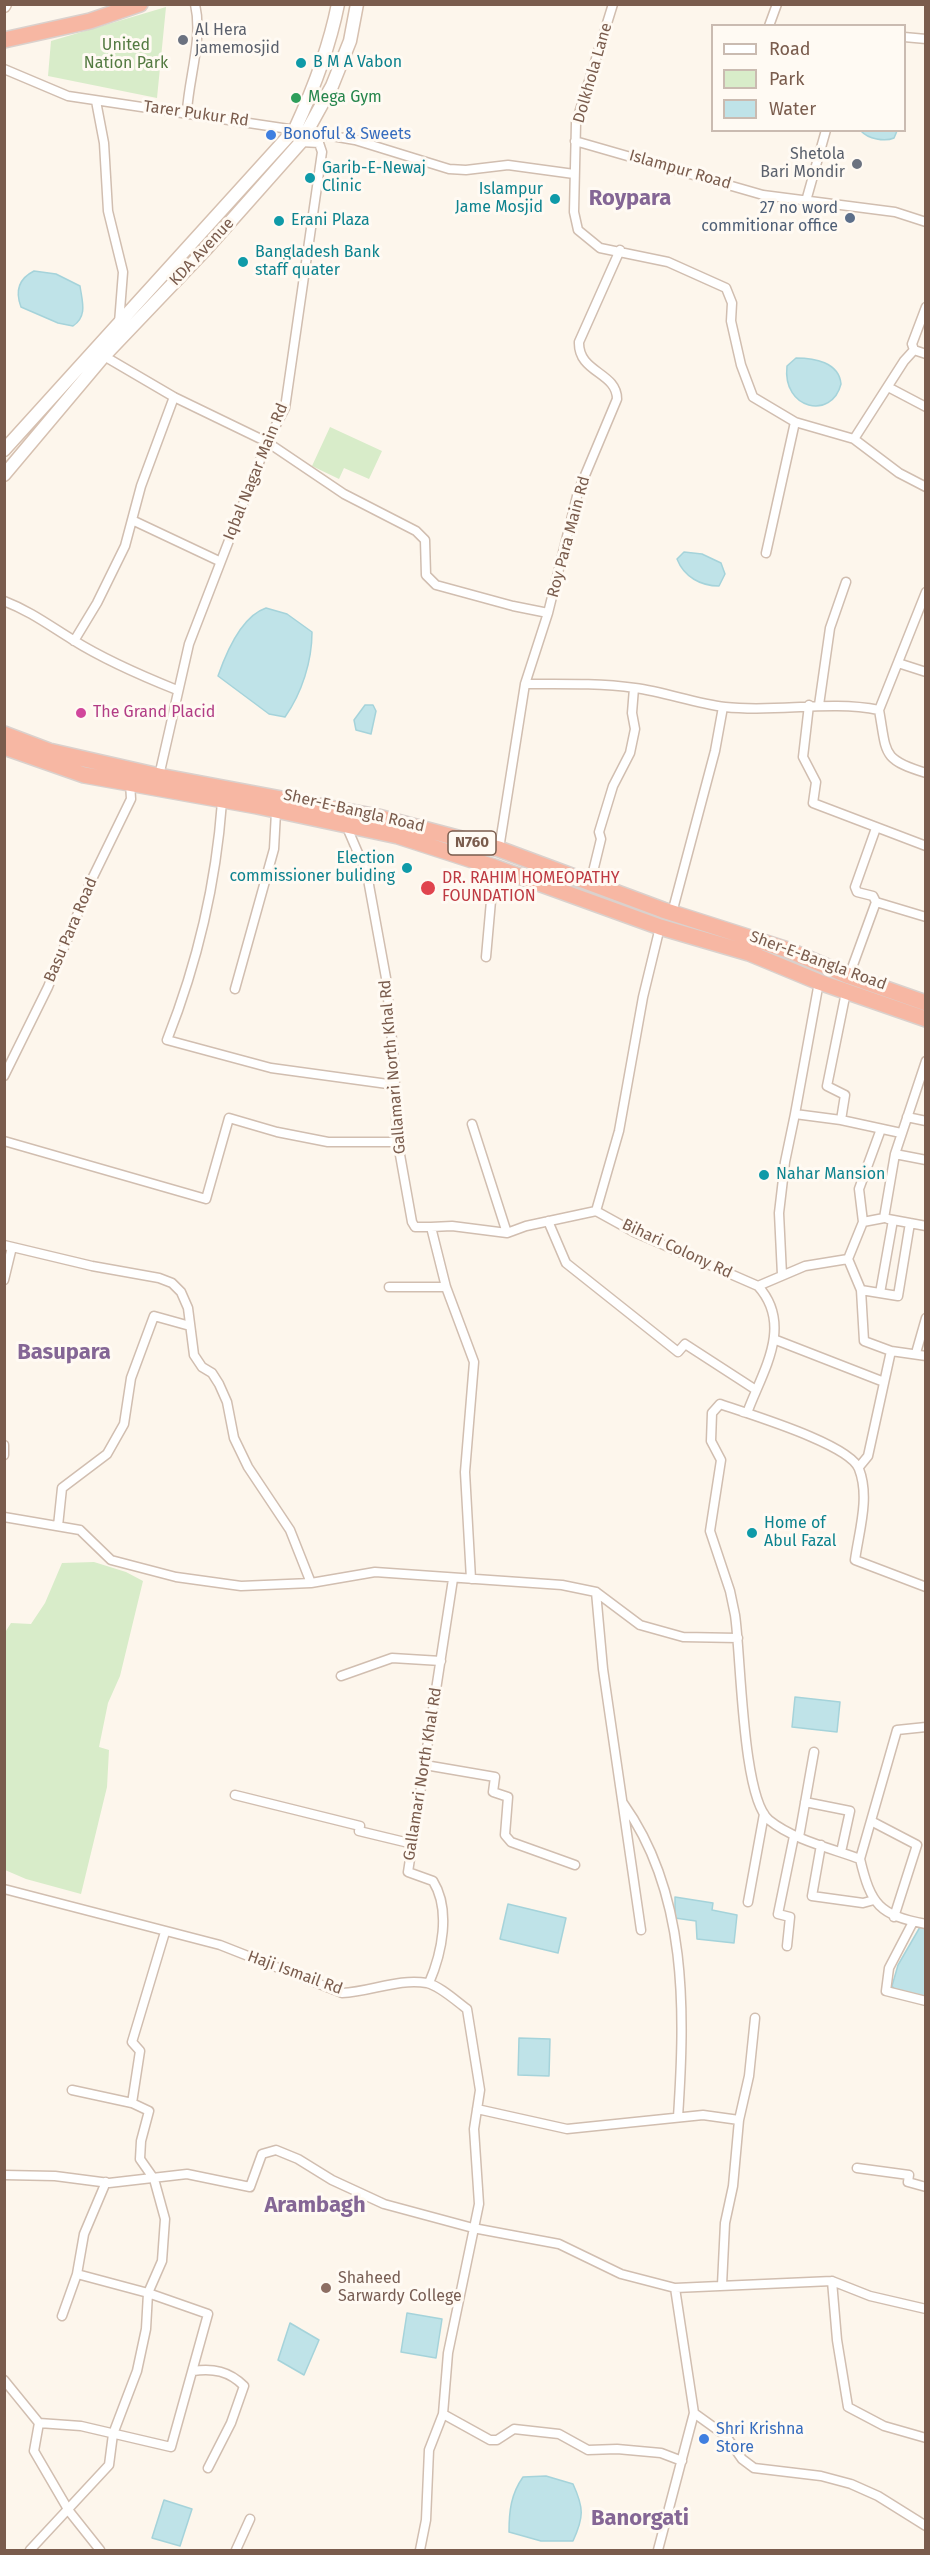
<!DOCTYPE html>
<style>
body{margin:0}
#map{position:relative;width:930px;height:2555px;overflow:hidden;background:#fdf6ec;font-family:"Fira Sans",sans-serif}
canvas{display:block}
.frame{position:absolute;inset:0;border:6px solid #7a5c4d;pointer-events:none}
.legend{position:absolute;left:711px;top:24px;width:195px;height:108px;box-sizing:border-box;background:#fffaf3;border:2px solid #cabbb1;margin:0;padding:8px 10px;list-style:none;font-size:18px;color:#7a5c4d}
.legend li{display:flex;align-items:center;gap:12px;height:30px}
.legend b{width:30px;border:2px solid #cabbb1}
</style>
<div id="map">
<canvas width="930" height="2555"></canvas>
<div class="frame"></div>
<ul class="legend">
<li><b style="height:8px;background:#fff"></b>Road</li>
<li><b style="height:16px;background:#d8ecc9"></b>Park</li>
<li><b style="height:16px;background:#bfe3e8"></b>Water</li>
</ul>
</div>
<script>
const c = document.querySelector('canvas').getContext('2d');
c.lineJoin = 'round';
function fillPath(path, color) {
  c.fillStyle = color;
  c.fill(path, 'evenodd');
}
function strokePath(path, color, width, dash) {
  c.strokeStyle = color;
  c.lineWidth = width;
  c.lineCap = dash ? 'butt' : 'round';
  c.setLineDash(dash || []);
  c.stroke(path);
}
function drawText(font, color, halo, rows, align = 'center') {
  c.font = font + ' "Fira Sans",sans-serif';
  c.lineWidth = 6;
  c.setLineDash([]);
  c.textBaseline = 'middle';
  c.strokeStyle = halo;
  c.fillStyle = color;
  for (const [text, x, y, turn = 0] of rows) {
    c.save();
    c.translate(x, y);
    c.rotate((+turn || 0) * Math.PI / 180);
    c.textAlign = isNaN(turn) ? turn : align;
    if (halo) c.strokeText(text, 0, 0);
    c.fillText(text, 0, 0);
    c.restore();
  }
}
const green = new Path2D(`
 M166,7L157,98L48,76L51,41Z
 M330,427L382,451L369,479L344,468L339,479L312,466Z
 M94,1562L126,1572L143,1581L120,1676L108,1703L99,1747L109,1750L107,1787L81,1894L26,1879L5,1870L4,1634L11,1623L31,1624L45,1603L62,1563Z`);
const water = new Path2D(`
 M861,131H897L894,138C885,142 868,139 861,131Z
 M34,271L56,274L80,286C82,301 88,316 73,326L58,323L21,307C15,291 18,279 34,271Z
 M796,358C814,358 839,362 841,384C832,420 782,410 787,366Z
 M684,552L702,554L721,563L725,574L719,586C701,586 684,577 677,559Z
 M266,608L287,614L312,632C312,661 302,693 285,717L269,714L218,676C226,653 242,616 266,608Z
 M365,705H373L376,711L371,734L356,730L354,720Z
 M795,1697L840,1702L837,1732L792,1727Z
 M675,1897L713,1903L712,1910L737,1915L734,1943L697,1939L696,1921L675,1918Z
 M508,1904L566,1918L558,1953L500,1939Z
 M920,1927H925V1999L895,1990L892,1986L898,1965Z
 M519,2038L550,2039L549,2076L518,2075Z
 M407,2313L442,2319L436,2358L401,2352Z
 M290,2323L319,2340L304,2375L278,2360Z
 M546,2476L573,2484C584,2508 584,2517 573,2541H541L509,2532C509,2511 511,2494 523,2477Z
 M164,2500L192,2509L180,2546L152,2538Z`);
const street = new Path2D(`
 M613,4L576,123L574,212L578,230L600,248L668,262L726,288L732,303L731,321L741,365L753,397L795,422L854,439L899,473L926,487
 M769,26L777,4
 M904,37L926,39
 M4,69L68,96L309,132L355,140L449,169L466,170L508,165L574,174
 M96,101L104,143L108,211L123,272L119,323
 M187,111C189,77 203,39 195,4
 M575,141L763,195L895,212L926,222
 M806,201L826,130
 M926,307L912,344L914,350L926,354
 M104,356L174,397L267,442L344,494L416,531L425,540L426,575L436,585L513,606L548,613
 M888,387L926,407
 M854,439L904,361L914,350
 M132,520L219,561
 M766,553L795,422
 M4,601C30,611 50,626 73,640C105,660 142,676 177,690
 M74,641L97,603L125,546L141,486L174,397
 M898,663L926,672
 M525,684C562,684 599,683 635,688C665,692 694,703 725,707C776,713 828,700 879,710L926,592
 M809,705L803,757L816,782L813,803L926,846
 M819,705L830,628L846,582
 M879,710C887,754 881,759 926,773
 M159,776L189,644L267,442L285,408L322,152L319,143L301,142
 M222,802C216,884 197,964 167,1040L271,1068L395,1085
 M346,825L367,874L386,978L394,1061L397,1138L412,1222L415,1227H431L446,1287L474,1362L465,1472L471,1579
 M499,849L525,684L548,613L578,492L617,399C617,372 578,373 579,342L620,250
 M590,884L601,839L599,832L613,786L630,753L635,729L632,713L634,688
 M876,902L873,896L857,892L855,887L876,828
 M672,913L715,751L723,707
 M486,957L494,867
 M849,976L876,902L926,917
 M819,982L795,1114L841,1120L901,1133
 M235,989L274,849L276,812
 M4,1076L48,987L91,881L131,799L130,782
 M907,1117L926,1121
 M841,1120L845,1095L827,1086L846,992
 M472,1124L507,1233
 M4,1141L206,1199L229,1118L277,1132L328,1142H398
 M895,1154L926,1160
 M596,1211L634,1232L758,1286C794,1326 762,1372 747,1413L743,1412
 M888,1219L926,1226
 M548,1221L566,1263L678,1352L685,1344L756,1390
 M863,1222L859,1189L881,1129
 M431,1227L452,1226L507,1233L526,1226L596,1211L619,1131L643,997L660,927
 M4,1245L92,1266L159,1278L172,1283L181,1292L188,1308L194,1355L202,1367L212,1373L219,1384L227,1402L234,1438L248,1467L290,1530L311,1583L375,1572L562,1585L596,1592L640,1625L683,1637L738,1638
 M848,1259L861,1290L864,1341L891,1351L926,1356
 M782,1275L779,1213L785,1162L795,1114
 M4,1280L12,1247
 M758,1286L805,1266L848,1259L863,1222L884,1218L895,1154L926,1061
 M389,1287H446
 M861,1290L898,1296L910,1223
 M880,1293L893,1220
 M776,1340L884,1382
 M916,1353L926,1318
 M4,1445V1455
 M859,1467L868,1456L891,1351
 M4,1517L80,1530L111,1560L176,1577L241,1586L311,1583
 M58,1526L62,1488L107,1454L124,1424L131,1378L154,1316L190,1326
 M926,1587L855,1560C859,1531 870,1497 859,1469C850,1444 748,1414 720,1404L712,1413L711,1441L721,1460L710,1531L730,1591L735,1615C741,1654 742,1798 769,1820C794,1840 830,1848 860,1859C871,1905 879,1915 926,1924
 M596,1592L603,1669L641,1930
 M341,1676L392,1658L441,1661
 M425,1765L495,1777L493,1792L508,1797L505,1835L511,1842L575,1865
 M235,1795L360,1826L359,1831L413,1844
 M805,1802L850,1811L841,1852
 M623,1803C688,1894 685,2011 678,2117
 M871,1821L917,1845L894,1917
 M799,1837L814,1752
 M821,1845L812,1896L863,1903L874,1900
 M860,1859L897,1730L926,1727
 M4,1889L220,1945L342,1993C371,1992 398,1978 427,1983C440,1986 456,2001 467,2009L480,2090L474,2129L479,2204L448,2353L443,2414L429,2450L426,2520L420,2550
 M748,1902L764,1814
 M913,1922L889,1968L886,1991L926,2001
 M787,1946L790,1917L778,1914L794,1836
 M429,1983C442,1953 451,1910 433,1881L408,1872L453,1579
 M72,2090L132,2103
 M477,2109L567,2129L703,2115L739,2120
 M857,2168L909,2175L908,2182L926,2187
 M4,2175L55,2176L109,2183L187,2174L250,2187L262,2154L276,2150L298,2159L332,2180L384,2204L473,2228L559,2244L621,2274L675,2288L694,2413L658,2550
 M832,2281L837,2340L848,2407L884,2426L926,2438
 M722,2285L725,2223L733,2186L739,2120L749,2076L755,2018
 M675,2288L832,2281L870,2296L926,2309
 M62,2316L77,2274L84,2234L106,2182
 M193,2371C213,2368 229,2371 244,2386L231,2423L208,2468
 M4,2380L39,2423L34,2451L69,2511L100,2550
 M694,2413L726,2436L742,2459L754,2468L821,2476L851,2484L878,2496L926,2526
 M443,2414L490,2440H497L514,2429L559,2434L588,2450L617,2449L661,2453L682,2461
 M39,2423L81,2426L171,2447L208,2314L148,2293L77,2274
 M30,2550L109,2465L113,2434L137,2371L146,2329L148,2293L162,2261L165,2219L154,2179L140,2159L141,2141L149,2111L132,2103L140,2051L132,2042L165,1932
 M236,2550L250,2519`);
const secondary = new Path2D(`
 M4,6L5,4
 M4,450L295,129C314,88 329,49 338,4
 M4,475L104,356L207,248L301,142L332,86L350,41L357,4`);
const highway = new Path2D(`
 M4,40L90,21L140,4
 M4,734L49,751L159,776L378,817L499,849L663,910L788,950L849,976L926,1003
 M4,747L84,775L257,806L398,836L494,867L660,927L749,953L819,982L926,1019`);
const markers = [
 [183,40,6,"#6b7280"],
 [301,63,6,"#0f9aa8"],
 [296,98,6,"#2e9e5b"],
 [271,135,6,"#3f7fe0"],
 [857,164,6,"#6b7280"],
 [310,178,6,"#0f9aa8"],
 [555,199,6,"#0f9aa8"],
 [850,218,6,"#5c6f8a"],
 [279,221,6,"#0f9aa8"],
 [243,262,6,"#0f9aa8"],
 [81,713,6,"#d1479c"],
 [407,868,6,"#0f9aa8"],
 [428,888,8,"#e0444e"],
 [764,1175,6,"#0f9aa8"],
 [752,1533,6,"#0f9aa8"],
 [326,2288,6,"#8d6e63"],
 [704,2439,6,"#3f7fe0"]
];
const shields = [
 [472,843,48]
];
const shieldNames = [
 ["N760",472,843]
];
const worshipNames = [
 ["Al Hera",195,31],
 ["jamemosjid",195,49],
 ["Shetola",845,155,"right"],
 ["Bari Mondir",845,173,"right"]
];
const parkNames = [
 ["United",126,46],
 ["Nation Park",126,64]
];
const cultureNames = [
 ["B M A Vabon",313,63],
 ["Garib-E-Newaj",322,169],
 ["Clinic",322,187],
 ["Islampur",543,190,"right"],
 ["Jame Mosjid",543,208,"right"],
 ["Erani Plaza",291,221],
 ["Bangladesh Bank",255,253],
 ["staff quater",255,271],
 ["Election",395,859,"right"],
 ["commissioner buliding",395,877,"right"],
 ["Nahar Mansion",776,1175],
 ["Home of",764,1524],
 ["Abul Fazal",764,1542]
];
const streetNames = [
 ["Dolkhola Lane",593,73,-74],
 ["Tarer Pukur Rd",196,114,8],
 ["Islampur Road",680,170,16],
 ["KDA Avenue",202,252,-47],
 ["Iqbal Nagar Main Rd",256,472,-68],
 ["Roy Para Main Rd",569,537,-75],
 ["Sher-E-Bangla Road",354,811,13],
 ["Basu Para Road",71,930,-67],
 ["Sher-E-Bangla Road",818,961,20],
 ["Gallamari North Khal Rd",393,1067,-95],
 ["Bihari Colony Rd",677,1249,25],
 ["Gallamari North Khal Rd",423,1774,-81],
 ["Haji Ismail Rd",295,1973,20]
];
const leisureNames = [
 ["Mega Gym",308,98]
];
const shopNames = [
 ["Bonoful & Sweets",283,135],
 ["Shri Krishna",716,2430],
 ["Store",716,2448]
];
const serviceNames = [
 ["27 no word",838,209],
 ["commitionar office",838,227]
];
const hotelNames = [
 ["The Grand Placid",93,713]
];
const healthNames = [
 ["DR. RAHIM HOMEOPATHY",442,879],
 ["FOUNDATION",442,897]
];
const educationNames = [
 ["Shaheed",338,2279],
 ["Sarwardy College",338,2297]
];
const districtNames = [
 ["Roypara",630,199],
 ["Basupara",64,1353],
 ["Arambagh",315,2206],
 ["Banorgati",640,2519]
];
fillPath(green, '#d8ecc9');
fillPath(water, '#bfe3e8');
strokePath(water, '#a5d3da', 1.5);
strokePath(street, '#d1beb0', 11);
strokePath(secondary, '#d6c0b0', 15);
strokePath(highway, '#dad1cd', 18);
strokePath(street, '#fff', 8);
strokePath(secondary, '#fff', 12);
strokePath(highway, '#f7b7a3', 15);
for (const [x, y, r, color] of markers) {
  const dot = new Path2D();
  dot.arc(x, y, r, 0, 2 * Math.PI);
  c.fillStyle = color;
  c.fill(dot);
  strokePath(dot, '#fffaf3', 2);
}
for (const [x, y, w] of shields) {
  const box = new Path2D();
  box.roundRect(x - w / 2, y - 12, w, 24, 4.5);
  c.fillStyle = '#fffaf3';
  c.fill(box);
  strokePath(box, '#7a5c4d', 1.5);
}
drawText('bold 15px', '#7a5c4d', null, shieldNames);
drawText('16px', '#5b616d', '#fffaf3', worshipNames, 'left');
drawText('16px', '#537a41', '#fffaf3', parkNames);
drawText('16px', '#0d838f', '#fffaf3', cultureNames, 'left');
drawText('16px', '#7a5c4d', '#fffaf3', streetNames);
drawText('16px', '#27864d', '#fffaf3', leisureNames, 'left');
drawText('16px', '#366cbe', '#fffaf3', shopNames, 'left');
drawText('16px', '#4e5e75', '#fffaf3', serviceNames, 'right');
drawText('16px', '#b23c85', '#fffaf3', hotelNames, 'left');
drawText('16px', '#be3a42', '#fffaf3', healthNames, 'left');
drawText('16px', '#785e54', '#fffaf3', educationNames, 'left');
drawText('bold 22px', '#846695', '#fffaf3', districtNames);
</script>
